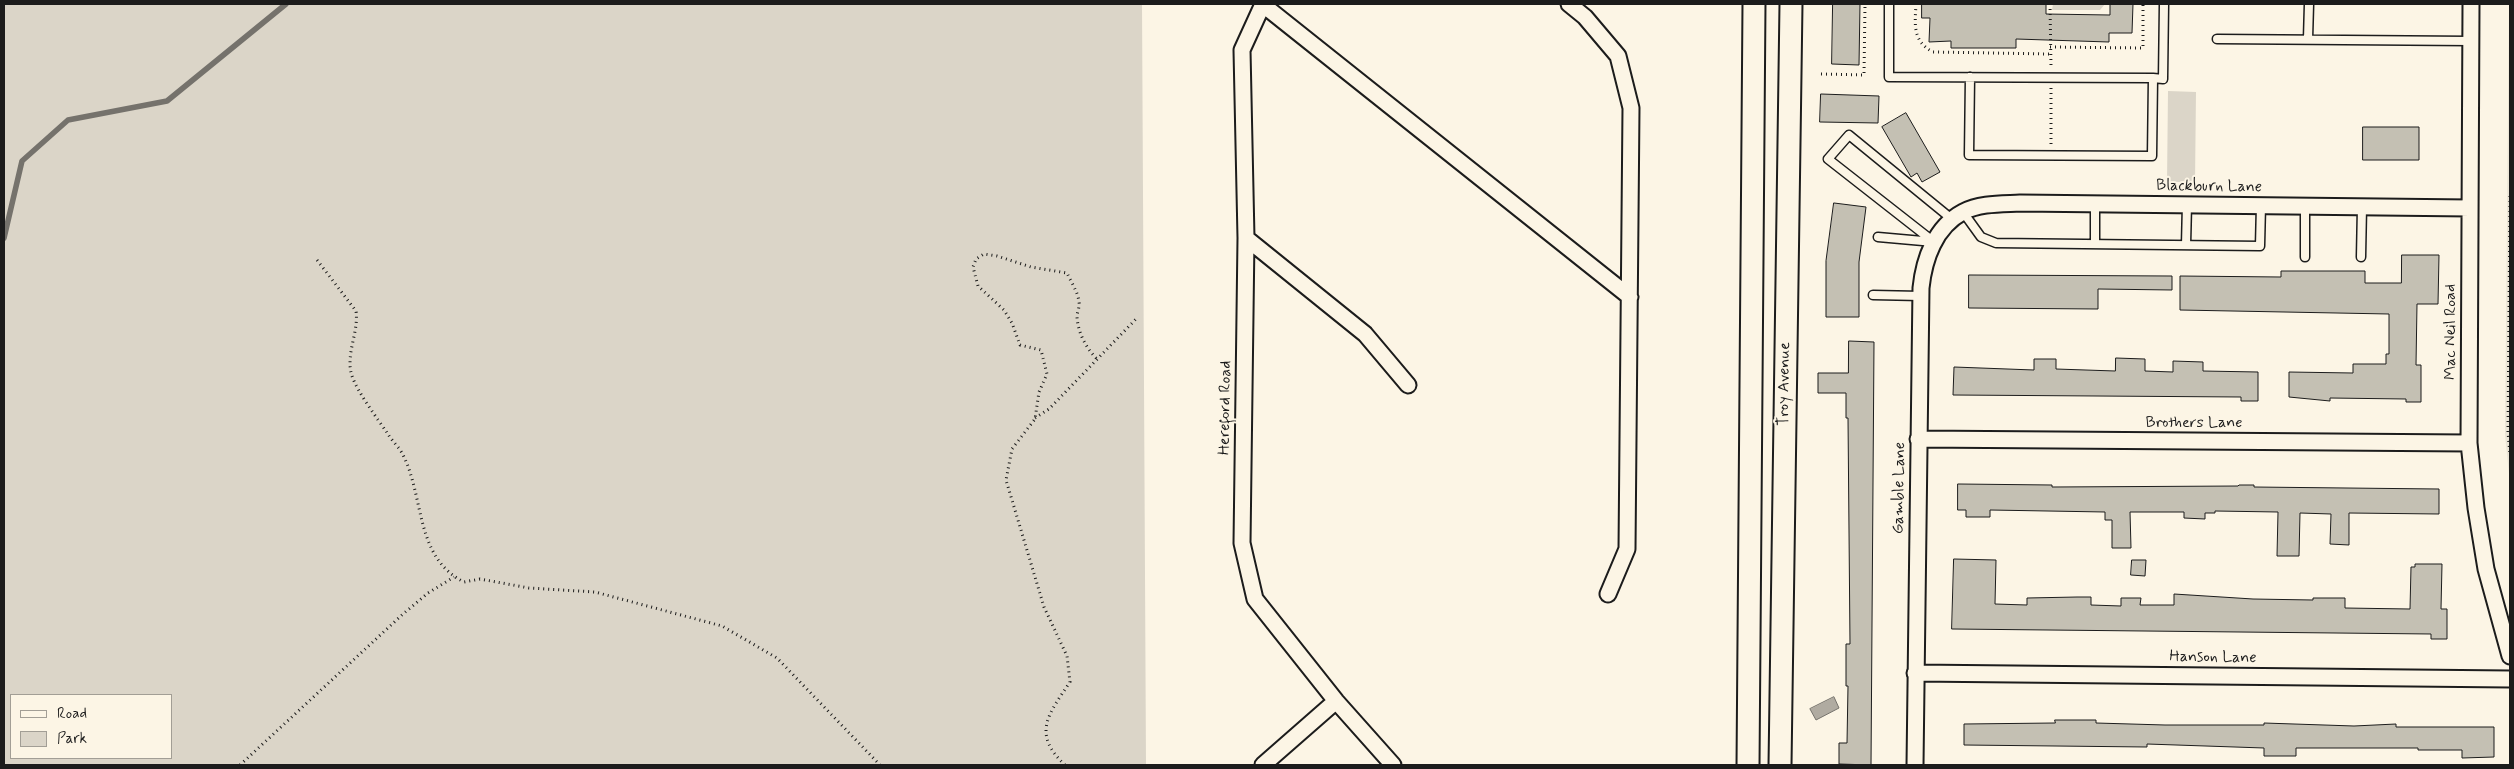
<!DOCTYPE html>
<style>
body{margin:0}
#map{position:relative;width:2514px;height:769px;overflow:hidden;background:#fcf5e5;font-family:Mynerve,sans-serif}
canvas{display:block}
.frame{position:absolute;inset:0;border:5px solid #1c1c1c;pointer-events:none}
.legend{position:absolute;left:10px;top:694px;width:162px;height:65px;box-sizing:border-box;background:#fcf5e5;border:1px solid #a29e95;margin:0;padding:6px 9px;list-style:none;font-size:15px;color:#1c1c1c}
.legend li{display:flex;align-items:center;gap:10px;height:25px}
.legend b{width:25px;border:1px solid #a29e95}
</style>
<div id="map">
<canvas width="2514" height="769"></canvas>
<div class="frame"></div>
<ul class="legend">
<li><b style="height:6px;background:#fcf5e5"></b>Road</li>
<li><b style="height:14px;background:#dbd5c8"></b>Park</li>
</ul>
</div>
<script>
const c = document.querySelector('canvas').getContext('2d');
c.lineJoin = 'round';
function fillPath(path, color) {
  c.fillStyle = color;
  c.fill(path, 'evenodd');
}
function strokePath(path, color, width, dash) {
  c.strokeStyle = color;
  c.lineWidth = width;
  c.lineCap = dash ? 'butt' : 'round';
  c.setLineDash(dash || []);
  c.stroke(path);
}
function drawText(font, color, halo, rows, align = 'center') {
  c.font = font + ' Mynerve,sans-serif';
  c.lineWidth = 4;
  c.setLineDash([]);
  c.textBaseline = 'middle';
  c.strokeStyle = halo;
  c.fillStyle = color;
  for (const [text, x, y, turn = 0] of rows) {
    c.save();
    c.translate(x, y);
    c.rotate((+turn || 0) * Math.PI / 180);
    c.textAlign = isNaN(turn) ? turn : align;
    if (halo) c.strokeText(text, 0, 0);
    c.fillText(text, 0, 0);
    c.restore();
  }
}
const built = new Path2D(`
 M2509,4H2510V483L2505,435Z`);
const green = new Path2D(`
 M4,4H1142L1146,765H4ZM11,695H171V758H11Z
 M2053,4H2105L2100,10H2052Z
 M2168,91L2196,92L2195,182H2167Z`);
const water = new Path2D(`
 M1834,697L1839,708L1816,720L1810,709Z`);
const stream = new Path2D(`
 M4,238L22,161L68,120L167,101L286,4`);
const building = new Path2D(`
 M1833,4H1860L1859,65L1832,64Z
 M1922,4H2046V14L2110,15V4H2133L2132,33H2109V42L2016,39V48H1951V41L1929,42L1930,18H1922Z
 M1821,94L1879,96L1878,123L1820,122Z
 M1906,113L1940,172L1922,182L1917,173L1911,177L1882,127Z
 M2363,127H2419V160H2363Z
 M1834,203L1866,207L1859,262V317H1826V261Z
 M2402,255H2439L2438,304H2417L2416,365H2421V402H2406V399L2330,398V401L2289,397V372L2353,373V364H2386V354H2389V314L2180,310V276L2281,277V271H2365V283H2401Z
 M1969,275L2172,276V290L2098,289V309L1969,308Z
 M1849,341L1874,342L1871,765L1839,764V743H1847L1848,686H1846V644H1850L1848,418H1846V393H1818V373H1848Z
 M2116,358L2145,359V371L2173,372V361L2203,362V371L2258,372V401H2241V397L1953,395L1954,367L2034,370V359H2056V369L2115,371Z
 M1958,484L2052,485V487L2238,486L2239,485H2254V487L2439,489V514L2349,513V545L2330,544L2331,514L2300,513L2299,556H2277L2278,512L2215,511V513H2205V519L2184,518V512H2130L2131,548H2112V520H2105V512L1990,510V517H1966V510H1958Z
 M1954,559L1996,560L1995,604L2027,605V598L2077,597H2091V605L2121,606V598H2141L2140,605H2174V594L2253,599L2313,600V598H2345V608L2410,609L2411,567H2415V564H2442L2441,609H2447V639H2431V634L1952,629Z
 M2132,560H2146L2145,576L2131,575Z
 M2055,720H2096V723L2165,725H2264V723L2354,726L2396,724V727H2494V757L2462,758V750H2418V748H2296V756H2264V748L2147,744V747L1964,745V724L2055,723Z`);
const path = new Path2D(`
 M1916,4C1915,24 1912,41 1933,52L2050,54
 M2050,4L2051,67
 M2050,47L2143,48V4
 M1821,74L1864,75L1865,4
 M2051,144V88
 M2510,196L2508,432L2510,455
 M317,260L356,311C359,333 345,354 352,376C358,393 377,418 388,434C392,441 398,446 402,453C425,496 414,557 464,582L480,579L529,588L595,592L722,626L777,658L880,765
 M1035,418L1049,409L1136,319
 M240,765L403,614L428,593L454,577
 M1065,765C1031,733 1049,714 1070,682L1067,656L1044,607L1006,480L1012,449L1035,419L1039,392L1047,374L1041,350L1020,345L1012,323L1004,310L978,286L973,267L976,259L984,254L997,256L1031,267L1067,273C1071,282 1078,292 1079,302C1080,307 1077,312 1077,317C1078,333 1086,348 1097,359`);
const service = new Path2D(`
 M1889,4V77L2153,78L2152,156L1969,155L1970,77
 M2217,39L2471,41
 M2308,39L2309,4
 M2153,78L2163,79L2164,4
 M2095,204V244
 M1963,212L1981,237L1996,243L2260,246L2261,205
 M1878,237L1934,242
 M1934,242L1828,159L1849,135L1953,220
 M2186,245L2187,204
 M2305,257V206
 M2361,257L2362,207
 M1873,295L1921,296`);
const minor = new Path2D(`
 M1262,4L1630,297
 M1263,4L1242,50L1246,238L1242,543L1255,599L1336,701L1393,765
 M1569,4L1585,17L1618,56L1631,108L1627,549L1608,594
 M2471,4L2469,443L2476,508L2486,569L2510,656
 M1246,238L1365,334L1408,385
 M1918,439L2469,443
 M1915,673L2510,679
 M1263,765L1336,701
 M1915,765L1921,288C1924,259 1935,227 1963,212C1980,203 2002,204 2020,203L2470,208`);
const secondary = new Path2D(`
 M1748,765L1754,4
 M1780,765L1791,4`);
const streetNames = [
 ["Blackburn Lane",2209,187,1],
 ["Mac Neil Road",2452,332,-90],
 ["Troy Avenue",1785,384,-89],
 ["Hereford Road",1226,408,-89],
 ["Brothers Lane",2194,424],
 ["Gamble Lane",1900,488,-89],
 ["Hanson Lane",2213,658,1]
];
fillPath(built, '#ebe5d6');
fillPath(green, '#dbd5c8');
fillPath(water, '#b0aba1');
strokePath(water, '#75726c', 1);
strokePath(stream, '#75726c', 5.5);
fillPath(building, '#c4c0b3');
strokePath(building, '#1c1c1c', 1);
strokePath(service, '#1c1c1c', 11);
strokePath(minor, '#1c1c1c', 19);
strokePath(secondary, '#1c1c1c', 25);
strokePath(path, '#1c1c1c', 3, [1, 4]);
strokePath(service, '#fcf5e5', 8);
strokePath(minor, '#fcf5e5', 15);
strokePath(secondary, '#fcf5e5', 21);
drawText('16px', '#1c1c1c', '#fcf5e5', streetNames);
</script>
